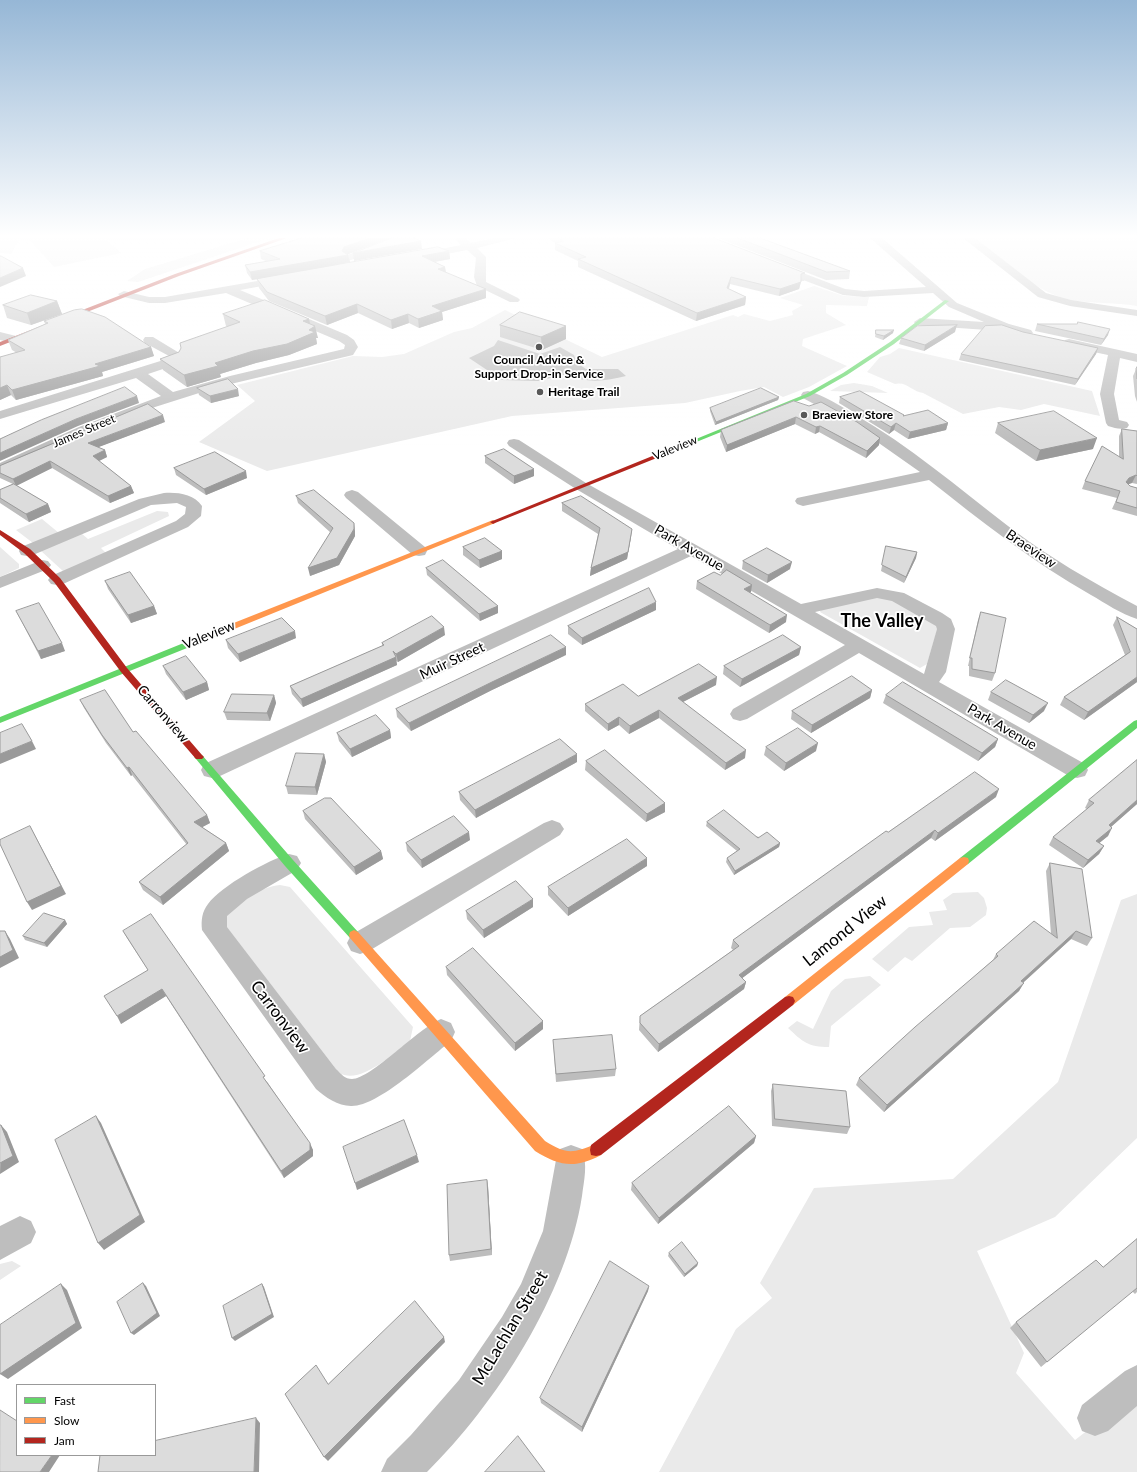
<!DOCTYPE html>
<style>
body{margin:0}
#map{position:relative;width:1137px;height:1472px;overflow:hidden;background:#fff;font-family:Lato,sans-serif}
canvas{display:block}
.legend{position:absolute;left:16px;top:1384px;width:140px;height:72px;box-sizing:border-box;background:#fff;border:1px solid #999;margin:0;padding:5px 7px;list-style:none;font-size:12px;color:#000}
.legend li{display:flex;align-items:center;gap:8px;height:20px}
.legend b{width:20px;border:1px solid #999}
</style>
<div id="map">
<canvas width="1137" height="1472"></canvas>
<ul class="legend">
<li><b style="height:5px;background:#63d668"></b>Fast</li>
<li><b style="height:5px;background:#ff974d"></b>Slow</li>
<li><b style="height:5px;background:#b3261e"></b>Jam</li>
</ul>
</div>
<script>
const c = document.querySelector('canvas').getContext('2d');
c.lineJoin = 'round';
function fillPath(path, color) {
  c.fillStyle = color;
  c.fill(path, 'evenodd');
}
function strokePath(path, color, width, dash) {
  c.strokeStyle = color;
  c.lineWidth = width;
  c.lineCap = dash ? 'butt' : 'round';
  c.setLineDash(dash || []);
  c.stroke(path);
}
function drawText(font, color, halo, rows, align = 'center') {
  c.font = font + ' Lato,sans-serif';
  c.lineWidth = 3.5;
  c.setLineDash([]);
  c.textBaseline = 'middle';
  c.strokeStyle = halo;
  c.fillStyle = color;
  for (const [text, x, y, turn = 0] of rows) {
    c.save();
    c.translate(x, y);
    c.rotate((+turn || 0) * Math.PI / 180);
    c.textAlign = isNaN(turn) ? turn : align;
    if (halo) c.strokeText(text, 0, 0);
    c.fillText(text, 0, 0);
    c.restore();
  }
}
const green = new Path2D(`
 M0,238H20L11,254L0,253Z
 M28,238H105L121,253L54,267Z
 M248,238H270L138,282L127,281L145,269Z
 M975,238H1137V306C1115,302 1092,304 1070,300C1033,291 1004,261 975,238Z
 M814,286L844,296L869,297L867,306L826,305V313L846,325L803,339L802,346L847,366L809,387L783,397L764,387L740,391L685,403L512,416L267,471L199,442L255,401L237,385L353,356L382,357L404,354L454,332L472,328L505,310L602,357L733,315L738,317L744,314L770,321L793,315L792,311L803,305L780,298Z
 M899,348L1092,391L1100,416L1044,404L1021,410L999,407L963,414L923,393C913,392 906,381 895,384L867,372L880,357L890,354Z
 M854,383L872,386L888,393L830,391L841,385Z
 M157,511L168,512L169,516L101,548L107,554L64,572L40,550L81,533L88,539Z
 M42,519L59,533L33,543L16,530Z
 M0,547L19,564V568L0,577Z
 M880,597L889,598L937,625V630L927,664L920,668L820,612L822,608Z
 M280,885L290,887L413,1027L410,1041C392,1054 361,1085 339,1073L226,926V913C240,900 261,887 280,885Z
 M978,892L984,898L987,908L986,915L970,927L950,928L912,961L905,957L888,972L872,959L909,927L933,925L929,912L947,910L943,900L953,893Z
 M1137,894V1138L1055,1217L977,1251L1024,1353L1016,1373L1075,1440L1137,1392V1472H659L736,1329L772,1298L760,1283L814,1188L953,1179L1058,1082L1121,900Z
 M870,976L881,985L831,1026L829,1047C808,1047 803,1042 788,1028L797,1021L813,1029L831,991L845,979Z
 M12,1261L21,1266L0,1280V1264Z`);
const water = new Path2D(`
 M498,340L540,354L560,347L574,355L577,363L586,369H618L626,376C606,381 586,384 567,374L538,381L502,380L469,358L494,346Z`);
const street = new Path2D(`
 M397,238H413L317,272L312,277H304L303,275L305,270L309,268Z
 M457,238H465L471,243L494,238H516L477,248L486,257V282L518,298L520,300L518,302H510L477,286L474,277L476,258L467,250L421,259L416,256L421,253L461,245L456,240Z
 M870,238H882L957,303L1009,324L1031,330L1033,333L1027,337L993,326L987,330L916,325L914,322L920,318L984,322L949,307L933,293L864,297L843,295L774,269L773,267L774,265H782L845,289L864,291L926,287Z
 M963,238H975L1046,293L1071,300L1137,310V316L1070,306L1038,297Z
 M286,276L290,277L291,279L290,281L240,290L347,335L354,340L358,347L353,355L218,387L155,407L90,433L0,474V463L79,427L161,396L136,378L0,419V411L170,358L169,356L145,343L143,340L145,337H153L181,354L183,360L181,363L148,374L173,392L230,376L344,349L345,345L339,341L226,293L165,303H149L120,296L118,294L124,291L149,297H165Z
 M0,332L16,336L18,339L12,343L0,340Z
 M1069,339L1137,354V362L1120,358L1114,394L1119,420L1127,422L1129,425L1127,428C1120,430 1115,428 1108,426L1106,423L1100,394L1108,355L1065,346L1063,343L1065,340Z
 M808,391C824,395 840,406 854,414C910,446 957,487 1008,526C1048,557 1092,582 1137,606V619C1121,614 1105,603 1091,595C1033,562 981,521 929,480L803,506L797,504L795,501L797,498L920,472L856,427L803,398L801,395L803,392Z
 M514,439L519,440L586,483L801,604L877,588L904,593L942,613L951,619L955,629L946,672L939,682L1085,764L1088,770L1085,776L1077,778L1069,776L859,653L747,719L740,721L733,719L730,714L733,709L845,645L691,556L220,776L212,778L204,776L201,770L204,764L678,549L576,489L509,446L507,443L509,440ZM877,598L892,601L936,626L937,629L924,674L815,612Z
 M352,490L358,492L425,547L427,551L425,555L419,556L413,555L346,498L344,495L346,492Z
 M164,493C177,492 194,494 202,506L201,516L188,527L63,584L57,585L51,584L48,580L51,576L176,521L185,514L186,507L177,503L151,505L33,555L27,556L21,555L19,551L21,547L139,499Z
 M42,560L48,561L51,565L48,569L0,588V577Z
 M552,820L560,823L564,829L560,835L369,951L360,954L351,951L347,943L351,935L544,823Z
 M289,854L297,856L301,863L297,870L247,899L227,916V927L336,1069C341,1074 345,1079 352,1079C371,1079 418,1028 441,1019L451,1023L455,1032L451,1041C429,1058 378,1107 351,1106C338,1106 325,1097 316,1089L202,930C201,920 202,912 208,904C221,886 268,860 289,854Z
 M571,1145L582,1149C588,1165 584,1180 582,1196C567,1294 496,1404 427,1472H381L387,1459L411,1435L459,1380L502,1317L521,1284L543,1231L556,1160L560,1149Z
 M20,1216L31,1221L36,1232L31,1243L0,1260V1226Z
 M1137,1365V1406L1108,1431L1095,1436L1082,1431L1077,1418L1082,1405L1125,1371Z`);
const fast = new Path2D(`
 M945,300L949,301L894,344L847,375L810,396L679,449L674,448L806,394L843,373L890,342Z
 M211,632H217L218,634L217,636L0,723V717Z
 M1137,720V728L968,864L964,865L960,864L959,861L960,858L1134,721Z
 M199,754L202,755L293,860L358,932L359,935L358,938L354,940L350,938L285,866L196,759L194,757Z`);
const slow = new Path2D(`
 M493,520L496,522L495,523L217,636H211L210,634L211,632Z
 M964,857L968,858L969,861L968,864L793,1005L789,1006L785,1005L783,1001L785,997L960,858Z
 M354,930L358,932L545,1141C567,1155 573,1153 596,1144L601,1145L602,1150L601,1155C575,1169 559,1166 535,1151L350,938L349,935L350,932Z`);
const jam = new Path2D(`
 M279,238H287L179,276L0,346V342L175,274Z
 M677,446L680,448L679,449L495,523L493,524L490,522Z
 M0,530L30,549L60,578L127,668L202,755L204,757L202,759H196L121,672L54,582L24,553L0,535Z
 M789,996L793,997L795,1001L793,1005L601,1155L596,1156L591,1155L590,1150L591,1145L785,997Z`);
const wall = new Path2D(`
 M391,238L347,254L348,255L350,262L252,280L247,273L245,265L268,262L261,259L260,251Z
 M548,238H714L805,273L804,281H801L799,289L779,296L730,284L729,289L746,297L745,305L696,321L578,267V261L555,250V243Z
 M718,238H760L850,271L849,279L826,280Z
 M449,251L450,259L435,262L445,267L446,272L486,298L442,312L443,320L419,328L409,323L392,329L358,313L327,325L269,301L259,288L257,279Z
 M57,301L62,314L31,325L7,318L3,305Z
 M223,314L310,324L318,338H316L317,344L289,355L256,363L220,374L221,377L187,387L163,370L160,359L179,352L228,326H226Z
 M44,321L151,347L154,356L102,372L103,376L16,400L11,395L0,400V357L17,353L12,350L8,340L45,324Z
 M1078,322L1108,335L1101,345L1035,331L1037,324H1077Z
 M500,325L566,326V339L542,350L500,337Z
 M876,330L893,333L883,340L875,337Z
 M955,332L924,351L899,344L901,338Z
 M1098,348L1096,354L1075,385L959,360L961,354Z
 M1137,367V402L1135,396L1133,376Z
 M197,388L239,396L211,403L199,395Z
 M779,397L778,400L715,425L710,411V408Z
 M840,397L904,415V416L948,423L946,430L908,439L894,430L889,434L839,403Z
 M794,401L879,445L866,458L819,432L815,434L795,424L726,452L720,437L721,430Z
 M165,422L98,447L105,450L107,457L99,461L131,486L134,493L110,503L52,468L16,486L48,504L51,512L29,522L0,503V490L13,484L0,478V466Z
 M998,423L1093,449L1036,461L995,433Z
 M1122,429L1137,431V484L1132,483L1128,484L1130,486L1137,488V516L1112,509L1117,498L1082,489L1085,481L1119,457V436Z
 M485,456L534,476L514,484L485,463Z
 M174,468L247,478L206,495L176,475Z
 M296,496L355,531V536L339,565L310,576L331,533L298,503Z
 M562,503L631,537L627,559L590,576L591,568L598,534L562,511Z
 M886,546L917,552L916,558L904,583L881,571Z
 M463,547L502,551V559L480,568L463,555Z
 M743,561L790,569L767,583L742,569Z
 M426,568L498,606V613L480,621L427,575Z
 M105,581L154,606L157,614L131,623L108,589Z
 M697,581L751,592L750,593L786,622L769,633L696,589Z
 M656,610L582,645L568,634V626Z
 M16,611L65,651L41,659Z
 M981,612L995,673L992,681L969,676V666H968L978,620Z
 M1117,617L1137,629V682L1084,720L1060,705L1064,697L1125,655L1113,625Z
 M445,635L398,662L396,661L397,665L303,707L292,694L290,686L382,646V643Z
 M296,638L240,662L228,648L226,640Z
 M801,647L799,655L740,687L723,674L724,666Z
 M566,655L492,690L411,731L397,717L396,709Z
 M163,666L207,682L209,690L186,700L166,674Z
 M716,685L683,702L745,758L725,770L659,718L629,734L619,725L608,731L585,711V704Z
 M872,690L870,698L811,733L791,719L792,711Z
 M991,692L1044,711L1029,723L988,700Z
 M274,695L276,703L270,721L227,720L224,712Z
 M886,695L998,739L995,747L978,761L883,703Z
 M80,700L133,732L207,815L210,823L202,827L226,843L229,851L163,905L143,890L139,882L187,845L132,775L131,776L106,743L84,708Z
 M390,730L391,738L352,757L339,741L337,733Z
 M766,747L816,751L784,771L764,755Z
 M324,754L326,762L317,795L288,794L286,786Z
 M1137,760V804L1111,827L1108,836L1099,843L1104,846L1099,854L1083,868L1049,845L1053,837L1087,809L1085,808L1089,800Z
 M586,761L665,803V812L646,822L585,770Z
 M577,762L476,818L460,800L459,792Z
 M996,797L935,841L931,838L742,978L746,982L744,989L658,1052L639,1030L640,1016L733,950L731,948L733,940L888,832Z
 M303,811L381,851L383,859L356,875L305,819Z
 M707,822L780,843L779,847L734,875L726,862L727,858L737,851L706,826Z
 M470,840L422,868L407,851L406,843Z
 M1050,863L1092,938L1087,946L1071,939L1023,983L1019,991L884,1112L856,1085L859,1078L993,960L996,954L1051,934L1046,871Z
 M647,866L568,916L548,895V887Z
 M533,907L484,938L467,919L466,911Z
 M65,920L67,924L47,947L25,940L23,936Z
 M123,931L268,1083L313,1150V1156L284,1178L166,996L121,1024L148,970L127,938Z
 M446,967L543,1021V1029L515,1051L447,975Z
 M553,1040L616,1069L615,1076L556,1082Z
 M773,1084L850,1127L847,1134L772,1126L771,1091Z
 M756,1136L754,1143L658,1224L631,1190L632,1183Z
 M487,1180L488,1186L492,1255L450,1261L449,1255Z
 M1137,1239V1292L1135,1294L1132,1291L1041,1367L1010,1328L1016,1322L1103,1267Z
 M669,1253L698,1263L697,1266L684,1277L668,1256Z
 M649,1286L648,1291L582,1432L541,1403L540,1398Z`);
const shadedWall = new Path2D(`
 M370,238H391L346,255H348L350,262L252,280L250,272L342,251L344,247Z
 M421,241L422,249L354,261L353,253Z
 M449,251L450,259L422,264V256Z
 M445,267L446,275L438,269Z
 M23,268L26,276L0,287V278Z
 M731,277L730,284L726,296L727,288Z
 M801,282L799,289L779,296L780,289Z
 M486,289V298L442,312L443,320L419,328L418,319L432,306Z
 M746,297L745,305L696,321L697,313Z
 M57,301L62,314L31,325L27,313Z
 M357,304L358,313L327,325L325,316Z
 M408,314L409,323L392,329L391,320Z
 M309,319L311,328L315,326L318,338H316L317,344L289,355L256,363L220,374L221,377L187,387L184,375L215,363L303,321Z
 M957,325L955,332L924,351L925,345Z
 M566,326V339L542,350L541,337Z
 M1110,329L1108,335L1101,345L1104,339Z
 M894,330L893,333L883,340L884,336Z
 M151,347L154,356L102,372L103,376L16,400L12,390L95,364Z
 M1098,348L1096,354L1075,385L1078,379Z
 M7,385L11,395L0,400V388Z
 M238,389L239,396L211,403L210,396Z
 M137,396L139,403L78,426L0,461V453L76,419Z
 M779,397L778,400L715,425L716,422Z
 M163,415L165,422L91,450L88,443Z
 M796,417L795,424L726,452L727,445Z
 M896,423L894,430L889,434L891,427Z
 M948,423L946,430L908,439L910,432Z
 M820,426L819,432L815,434L816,427Z
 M880,438L879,445L866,458L867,451Z
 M1097,438L1093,449L1036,461L1040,450Z
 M105,450L107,457L95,463L93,456Z
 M50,461L52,468L16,486L13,479Z
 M534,469V476L514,484V476Z
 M246,471L247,478L206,495L204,489Z
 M1136,475L1132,483L1126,485V482L1129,478Z
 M131,486L134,493L110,503L108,496Z
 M48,504L51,512L29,522L26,514Z
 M354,523L355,531V536L339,565L310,576L308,568Z
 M632,529L631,537L627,559L590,576L591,568Z
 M502,551V559L480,568L479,560Z
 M917,552L916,558L904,583L906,577Z
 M792,562L790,569L767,583L768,575Z
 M752,585L751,592L743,597L744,589Z
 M656,602V610L582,645V638Z
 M154,606L157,614L131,623L128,615Z
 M498,606V613L480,621L479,614Z
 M787,615L786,622L769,633L770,625Z
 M444,627L445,635L398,662L396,654Z
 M295,631L296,638L240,662L238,654Z
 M62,643L65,651L41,659L38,651Z
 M566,647V655L492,690L411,731L409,723L492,682Z
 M801,647L799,655L740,687L742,679Z
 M396,657L397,665L303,707L301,699Z
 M717,677L716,685L677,705L678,698Z
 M1137,677V682L1084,720L1088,712Z
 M207,682L209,690L186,700L183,692Z
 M872,690L870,698L811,733L812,725Z
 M274,695L276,703L270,721L267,713Z
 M1048,703L1044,711L1029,723L1033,715Z
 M659,710V718L629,734L630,726Z
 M619,717V725L608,731V724Z
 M390,730L391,738L352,757L350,749Z
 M998,739L995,747L978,761L982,753Z
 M32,741L36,749L0,764V754Z
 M818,743L816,751L784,771L786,763Z
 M746,750L745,758L725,770L726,763Z
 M324,754L326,762L317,795L315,787Z
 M577,754V762L476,818L475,810Z
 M129,767L132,775L131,776L127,768Z
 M999,789L996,797L935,841L938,833Z
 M1137,800V804L1104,833L1109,825Z
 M665,803V812L646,822L647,814Z
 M207,815L210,823L197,830L194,822Z
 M30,826L66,894L32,910L27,902Z
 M1112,828L1108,836L1092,849L1096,841Z
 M935,830L931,838L737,982L739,975Z
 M469,832L470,840L422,868L421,860Z
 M226,843L229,851L163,905L160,897Z
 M780,843L779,847L734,875L735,871Z
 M1104,846L1099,854L1083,868L1088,860Z
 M381,851L383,859L356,875L354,867Z
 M647,858V866L568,916V908Z
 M533,899V907L484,938L483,930Z
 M65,920L67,924L47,947L44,943Z
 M5,931L10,939L19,958L0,968V957Z
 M1076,931L1071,939L1016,989L1021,981Z
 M746,982L744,989L658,1052L659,1044Z
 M1024,983L1019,991L884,1112L887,1105Z
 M162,989L166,996L121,1024L117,1016Z
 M543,1021V1029L515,1051V1043Z
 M96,1116L101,1123L145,1222L104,1250L98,1243Z
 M1,1125L7,1132L19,1162L0,1174Z
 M756,1136L754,1143L658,1224L659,1218Z
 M310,1143L313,1150V1156L284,1178L281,1171Z
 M417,1155L419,1162L357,1190L355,1183Z
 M487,1180L488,1186L492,1255L491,1249Z
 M698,1263L697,1266L684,1277L685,1274Z
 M143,1283L146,1286L160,1316L134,1335L131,1333Z
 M61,1284L67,1290L82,1328L8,1379L0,1374Z
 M262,1284L264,1287L274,1317L235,1341L232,1338Z
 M649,1286L648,1291L582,1432V1427Z
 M444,1337L445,1342L328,1461L324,1457Z
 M256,1418L260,1423L259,1472H254Z
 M52,1455H60L49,1472H40Z`);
const building = new Path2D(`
 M302,238H370L344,247L342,251L348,255L250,272L245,265L280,259L260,251Z
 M392,238H414L421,241L353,253Z
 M559,238H714L805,273L801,274V282L780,289L731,277L727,288L746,297L697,313L578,259L586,257L555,243L563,241Z
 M738,238H760L850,271L827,272Z
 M438,247L449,251L422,256L445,267L438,269L486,289L432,306L442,311L418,319L408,314L391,320L357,304L325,316L267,292L257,279Z
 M0,256H1L23,268L0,278Z
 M31,295L57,301L27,313L3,305Z
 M265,300L309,319L303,321L315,326L309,330L315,332L287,344L253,351L215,363L218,366L184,375L160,359L179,352L181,348L180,343L240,322L223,314Z
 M82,309L105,317L151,347L95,364L100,366L12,390L7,385L0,388V357L25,350L8,340L48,323L44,321L74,310Z
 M520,312L566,326L541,337L500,325Z
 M1078,322L1110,329L1104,339L1037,324H1077Z
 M957,325L925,345L901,338L917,326Z
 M1002,325L1023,332L1098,348L1078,379L961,354L985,326Z
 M876,330H894L884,336L876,334Z
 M1137,367V379L1136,369Z
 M228,379L238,389L210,396L197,388Z
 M125,387L137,396L76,419L0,453V439L41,420Z
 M761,388L779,397L716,422L710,408Z
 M860,391L904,415L903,416L928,410L948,423L910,432L896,423L891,427L840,397Z
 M794,401L809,406L821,402L857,422L880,438L867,451L820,426L816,427L796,417L727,445L721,430Z
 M148,404L163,415L88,443L105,450L93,456L131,486L108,496L50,461L13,479L0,473V466Z
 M1054,411L1097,438L1040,450L998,423Z
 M1122,429L1137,431V476L1136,475L1129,478L1126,482L1130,486L1137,488V508L1116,502L1120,491L1085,481L1102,446L1123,459Z
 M504,449L534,469L514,476L485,456Z
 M215,452L246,471L204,489L174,468Z
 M14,484L48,504L26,514L0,498V490Z
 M314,490L354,523V529L337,558L308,568L333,528L296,496Z
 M581,496L632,529L628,552L591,568L600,528L562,503Z
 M485,538L502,551L479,560L463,547Z
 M886,546L917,552L906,577L882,565Z
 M767,548L792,562L768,575L743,561Z
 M443,560L498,606L479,614L426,568Z
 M727,570L752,585L744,589L787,615L770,625L697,581L714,572L720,575Z
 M130,572L154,606L128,615L105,581Z
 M649,588L656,602L582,638L568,626Z
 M39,603L62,643L38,651L16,611Z
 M981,612L1006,618L995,673L972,669V658H970Z
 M432,616L444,627L396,654L393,651L396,657L301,699L290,686L384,645L382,643Z
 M1117,617L1137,629V677L1088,712L1064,697L1130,652Z
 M282,618L295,631L238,654L226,640Z
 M551,635L566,647L492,682L409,723L396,709Z
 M783,635L801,647L742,679L724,666Z
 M186,656L207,682L183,692L163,666Z
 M699,664L717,677L678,698L746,750L726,763L659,710L630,726L619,717L608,724L585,704L623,684L638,696Z
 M852,676L872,690L812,725L792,711Z
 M1006,680L1048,703L1033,715L991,692Z
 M903,682L998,739L982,753L886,695Z
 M105,690L133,732L136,731L207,815L194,822L226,843L160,897L139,882L188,843L129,767L127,768L102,735L80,700Z
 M232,694L274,695L267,713L224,712Z
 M376,715L390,730L350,749L337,733Z
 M22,724L32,741L0,754V733Z
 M798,728L818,743L786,763L766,747Z
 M560,739L577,754L475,810L459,792Z
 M605,750L665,803L647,814L586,761Z
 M296,753L324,754L315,787L286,786Z
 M1137,760V800L1109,825L1112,828L1096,841L1104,846L1088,860L1053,837L1094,803L1089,800Z
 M975,772L999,789L938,833L935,830L739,975L746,982L659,1044L640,1023V1016L739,946L733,940L886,831L888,832Z
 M325,798H331L381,851L354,867L303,811Z
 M724,810L758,838L767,832L780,843L735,871L727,858L740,849L707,822Z
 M454,816L469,832L421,860L406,843Z
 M30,826L61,886L27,902L0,844V840Z
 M627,839L647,858L568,908L548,887Z
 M1050,863L1082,869L1092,938L1076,931L1021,981L1024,983L887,1105L859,1078L915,1027L998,956L996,954L1034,921L1057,938Z
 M516,881L533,899L483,930L466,911Z
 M44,913L65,920L44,943L23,936Z
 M151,914L265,1076L263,1077L310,1143V1150L281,1171L162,989L117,1016L104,996L148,970L123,931Z
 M0,931H5L13,950L0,957Z
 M473,948L543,1021L515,1043L446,967Z
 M612,1035L616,1069L556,1074L553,1040Z
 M773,1084L846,1091L850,1127L775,1119Z
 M729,1106L756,1136L659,1218L632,1183Z
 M96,1116L140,1215L98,1243L55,1140Z
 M404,1120L417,1155L355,1183L343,1147Z
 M0,1125H1L13,1156L0,1163Z
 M487,1180L491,1249L449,1255L447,1185Z
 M1137,1239V1288L1047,1362L1016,1322L1096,1260L1103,1267Z
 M682,1242L698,1263L685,1274L669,1253Z
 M610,1261L649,1286L582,1427L540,1398Z
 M143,1283L157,1313L131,1333L117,1302Z
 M61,1284L76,1323L0,1374V1325Z
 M262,1284L272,1314L232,1338L223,1306Z
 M415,1301L444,1337L324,1457L285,1394L316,1365L328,1384Z
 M0,1410L17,1421V1455H52L40,1472H0Z
 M256,1418L254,1472H98L100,1455H155V1441Z
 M518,1436L545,1472H485Z`);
const markers = [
 [539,347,4,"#595959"],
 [540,392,4,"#595959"],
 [804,415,4,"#595959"]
];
const farPoinames = [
 ["Council Advice &",539,360,"center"],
 ["Support Drop-in Service",539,374,"center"],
 ["Heritage Trail",548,392],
 ["Braeview Store",812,415]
];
const farStreetnames = [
 ["James Street",84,431,-23],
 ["Valeview",675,448,-22]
];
const streetNames = [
 ["Park Avenue",689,548,30],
 ["Braeview",1031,549,34],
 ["Valeview",209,635,-22],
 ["Muir Street",452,661,-25],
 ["Carronview",163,714,49],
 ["Park Avenue",1002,727,30]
];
const nearStreetnames = [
 ["Lamond View",845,931,-39],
 ["Carronview",280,1017,53],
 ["McLachlan Street",510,1328,-59]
];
const districtNames = [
 ["The Valley",882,621]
];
fillPath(green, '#eaeaea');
fillPath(water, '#bcbcbc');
fillPath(street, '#bebebe');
fillPath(fast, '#63d668');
fillPath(slow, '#ff974d');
fillPath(jam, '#b3261e');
fillPath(wall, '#bdbdbd');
fillPath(shadedWall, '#9a9a9a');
fillPath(building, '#dcdcdc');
strokePath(building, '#9a9a9a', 1);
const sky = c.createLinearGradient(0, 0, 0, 445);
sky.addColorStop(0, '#96b7d6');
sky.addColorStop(0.53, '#fff');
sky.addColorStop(1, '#ffffff00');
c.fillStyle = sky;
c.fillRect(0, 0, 1137, 445);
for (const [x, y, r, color] of markers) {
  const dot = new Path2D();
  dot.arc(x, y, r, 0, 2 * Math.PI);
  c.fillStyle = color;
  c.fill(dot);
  strokePath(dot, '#fff', 1.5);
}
drawText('bold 12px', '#000', '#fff', farPoinames, 'left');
drawText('12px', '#000', '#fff', farStreetnames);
drawText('14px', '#000', '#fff', streetNames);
drawText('17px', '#000', '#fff', nearStreetnames);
drawText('bold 18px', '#000', '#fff', districtNames);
</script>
